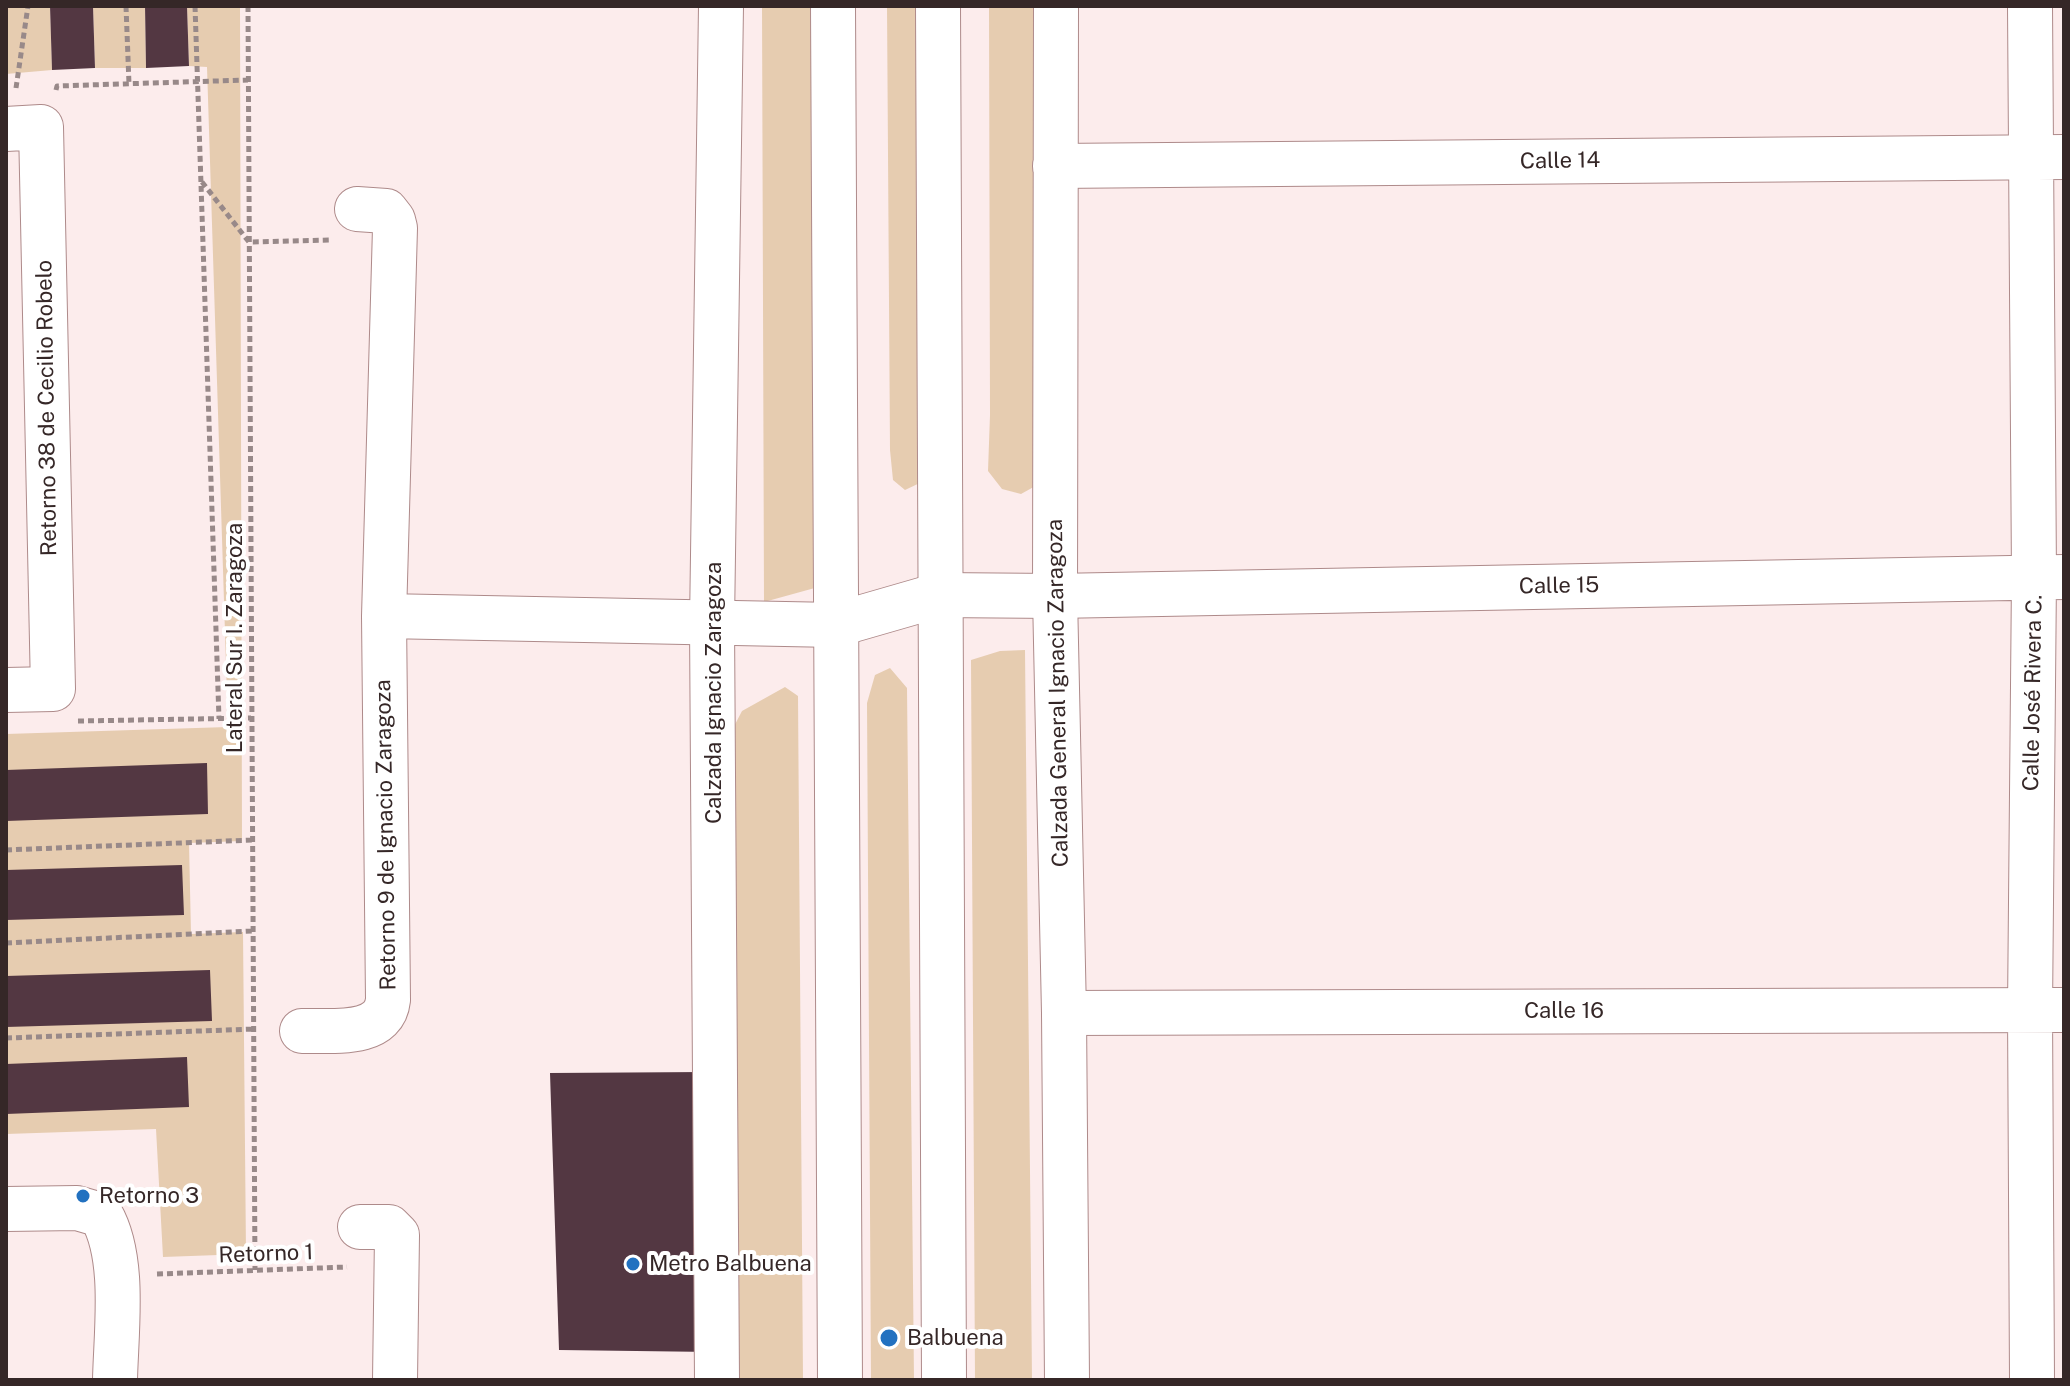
<!DOCTYPE html>
<meta charset="utf-8">
<style>
body{margin:0}
#map{position:relative;width:2070px;height:1386px;overflow:hidden;background:#fcecec;font-family:"Public Sans",sans-serif}
canvas{display:block}
.frame{position:absolute;inset:0;border:8px solid #352727;pointer-events:none}
</style>
<div id="map">
<canvas width="2070" height="1386"></canvas>
<div class="frame"></div>
</div>
<script>
const c = document.querySelector('canvas').getContext('2d');
c.lineJoin = 'round';
function fillPath(path, color) {
  c.fillStyle = color;
  c.fill(path, 'evenodd');
}
function strokePath(path, color, width, dash) {
  c.strokeStyle = color;
  c.lineWidth = width;
  c.lineCap = dash ? 'butt' : 'round';
  c.setLineDash(dash || []);
  c.stroke(path);
}
function drawText(font, color, halo, rows, align = 'center') {
  c.font = font + ' "Public Sans",sans-serif';
  c.lineWidth = 8;
  c.setLineDash([]);
  c.textBaseline = 'middle';
  c.strokeStyle = halo;
  c.fillStyle = color;
  for (const [text, x, y, turn = 0] of rows) {
    c.save();
    c.translate(x, y);
    c.rotate((+turn || 0) * Math.PI / 180);
    c.textAlign = isNaN(turn) ? turn : align;
    if (halo) c.strokeText(text, 0, 0);
    c.fillText(text, 0, 0);
    c.restore();
  }
}
const green = new Path2D(`
 M6,6H50L52,70L6,74Z
 M93,6H145L146,68H95Z
 M187,6H240L242,841L189,843L191,934L243,932L246,1254L163,1257L156,1129L6,1134V734L228,727L207,67L189,66Z
 M762,6H832L822,586L764,602Z
 M887,6H928L924,481L905,490L893,480L890,450Z
 M989,6H1043L1039,484L1021,494L1002,489L988,471L990,415Z
 M1025,650L1032,1380H975L971,660L1000,651Z
 M890,668L907,688L914,1380H871L867,703L875,675Z
 M785,687L798,696L803,1380H738L729,736L742,711Z`);
const building = new Path2D(`
 M50,6H93L95,68L52,70Z
 M145,6H187L189,66L146,68Z
 M207,763L208,814L6,821V770Z
 M182,865L184,915L6,920V870Z
 M210,970L212,1021L6,1027V976Z
 M187,1057L189,1107L6,1114V1064Z
 M705,1072L713,1352L559,1350L550,1073Z`);
const path = new Path2D(`
 M126,6L129,84
 M195,6L219,719
 M248,6L255,1270
 M16,88L28,6
 M56,90L57,86L248,80
 M202,182L249,242L331,240
 M78,721L251,718
 M6,850L253,840
 M6,943L253,931
 M6,1038L254,1029
 M157,1274L347,1267`);
const minor = new Path2D(`
 M2030,6L2034,577L2030,1010L2032,1380
 M6,129L41,127L53,689L6,690
 M1055,166L2064,157
 M384,616L835,625L939,595L1055,596L2064,577
 M1064,1013L2064,1010
 M302,1031C331,1030 384,1038 388,1000L384,616L395,228L393,220L386,211L357,209
 M6,1209L77,1208L101,1215C126,1258 116,1331 115,1380
 M360,1227H389L397,1235L395,1380`);
const secondary = new Path2D(`
 M1056,6L1055,596L1064,1013L1067,1380
 M717,1380L712,623L721,6`);
const primary = new Path2D(`
 M833,6L840,1380
 M938,6L944,1380`);
const markers = [
 [83,1196,8,"#2271c0"],
 [633,1264,8,"#2271c0"],
 [889,1338,10,"#2271c0"]
];
const streetNames = [
 ["Calle 14",1560,161,-1],
 ["Retorno 38 de Cecilio Robelo",47,408,-91],
 ["Calle 15",1559,586,-1],
 ["Lateral Sur I. Zaragoza",235,638,-90],
 ["Calzada Ignacio Zaragoza",714,693,-90],
 ["Calzada General Ignacio Zaragoza",1058,693,-91],
 ["Calle José Rivera C.",2033,693,-89],
 ["Retorno 9 de Ignacio Zaragoza",386,835,-91],
 ["Calle 16",1564,1011],
 ["Retorno 1",266,1254,-2]
];
const poiNames = [
 ["Retorno 3",99,1196],
 ["Metro Balbuena",649,1264],
 ["Balbuena",907,1338]
];
fillPath(green, '#e6ccb0');
fillPath(building, '#533742');
strokePath(minor, '#ae8a8a', 46);
strokePath(secondary, '#ae8a8a', 46);
strokePath(primary, '#ae8a8a', 46);
strokePath(path, '#988989', 5, [6, 4]);
strokePath(minor, '#fff', 44);
strokePath(secondary, '#fff', 44);
strokePath(primary, '#fff', 44);
for (const [x, y, r, color] of markers) {
  const dot = new Path2D();
  dot.arc(x, y, r, 0, 2 * Math.PI);
  c.fillStyle = color;
  c.fill(dot);
  strokePath(dot, '#fff', 3);
}
drawText('22px', '#352727', '#fff', streetNames);
drawText('22px', '#352727', '#fff', poiNames, 'left');
</script>
